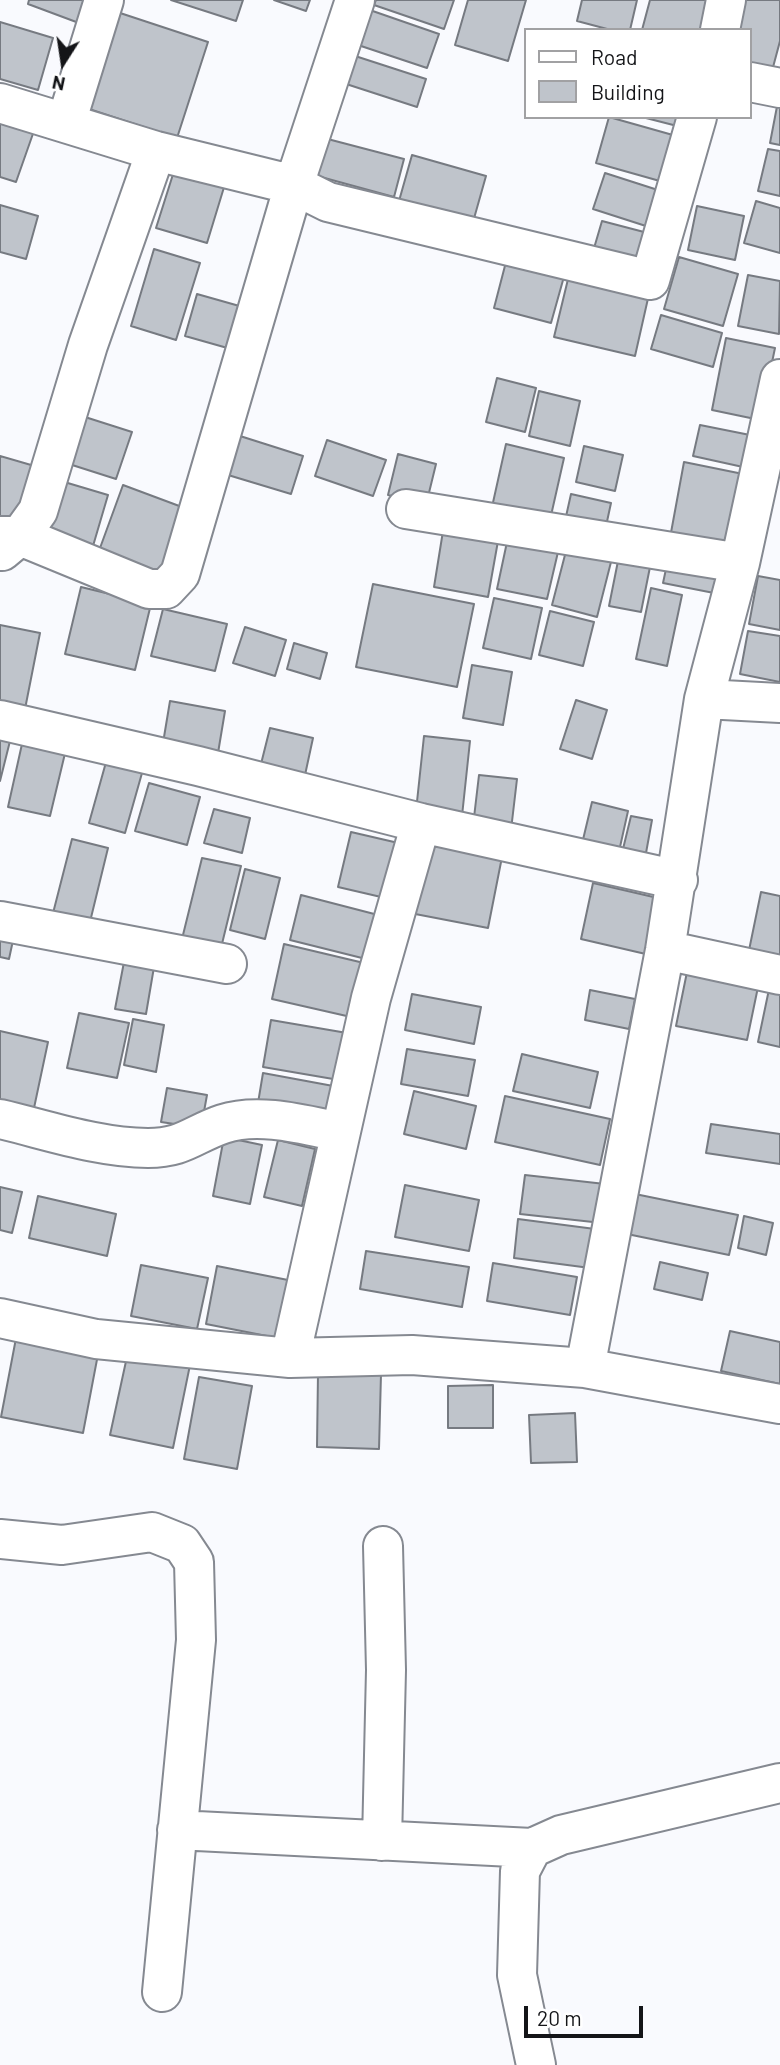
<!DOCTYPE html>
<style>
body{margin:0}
#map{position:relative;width:780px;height:2065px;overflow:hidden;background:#f9fafe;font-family:Barlow,sans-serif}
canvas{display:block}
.legend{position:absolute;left:524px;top:28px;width:228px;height:91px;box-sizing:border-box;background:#fff;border:2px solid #a1a1a3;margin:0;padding:9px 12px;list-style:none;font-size:21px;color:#141518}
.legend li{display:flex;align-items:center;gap:14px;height:35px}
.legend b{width:35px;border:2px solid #a1a1a3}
.north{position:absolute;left:28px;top:28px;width:70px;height:70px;-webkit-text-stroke:5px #fff;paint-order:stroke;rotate:192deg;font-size:19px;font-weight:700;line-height:28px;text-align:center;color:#141518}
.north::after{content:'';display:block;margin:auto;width:24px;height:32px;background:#141518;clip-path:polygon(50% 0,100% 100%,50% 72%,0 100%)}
.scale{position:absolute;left:524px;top:2006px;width:119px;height:32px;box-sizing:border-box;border:4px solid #141518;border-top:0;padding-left:9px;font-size:21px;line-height:24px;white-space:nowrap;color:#141518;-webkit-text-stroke:5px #fff;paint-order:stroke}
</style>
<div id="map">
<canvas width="780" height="2065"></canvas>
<ul class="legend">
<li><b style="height:9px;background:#fff"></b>Road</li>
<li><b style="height:19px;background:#bfc4cb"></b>Building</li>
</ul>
<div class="north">N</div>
<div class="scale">20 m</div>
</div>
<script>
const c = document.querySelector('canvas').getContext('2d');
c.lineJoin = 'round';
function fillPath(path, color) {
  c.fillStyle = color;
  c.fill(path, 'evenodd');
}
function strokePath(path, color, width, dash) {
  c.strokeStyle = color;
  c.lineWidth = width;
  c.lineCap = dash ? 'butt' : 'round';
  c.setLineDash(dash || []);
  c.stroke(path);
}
const building = new Path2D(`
 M29,0H97L87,26L28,4Z
 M171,0H243L236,21Z
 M274,0H310L306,11Z
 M376,0H454L444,29L374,5Z
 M468,0H526L508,61L455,45Z
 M582,0H637L630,30H611L577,21Z
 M650,0H708L700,30H642Z
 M737,0H780V41L772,71L750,65V30H729Z
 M364,8L439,34L427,68L352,43Z
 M111,10L208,42L177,138L80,106Z
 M0,22L53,38L38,90L0,79Z
 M349,54L426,79L417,107L340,82Z
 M779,96H780V145L770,143Z
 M0,116L35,128L16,182L0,177Z
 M609,117L687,139L674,185L596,163Z
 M642,117H688L685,128Z
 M320,137L404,159L394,197L310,174Z
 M768,149L780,151V196L758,191Z
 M412,155L486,176L473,222L399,201Z
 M175,168L225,184L207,243L156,228Z
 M605,173L661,191L649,227L593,209Z
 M756,201L780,208V253L744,243Z
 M0,205L38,216L26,259L0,252Z
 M697,206L744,216L735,260L688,250Z
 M602,221L644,232L635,267L592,255Z
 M154,249L200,263L176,340L131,326Z
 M679,257L738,274L723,326L664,309Z
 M507,258L565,273L551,323L494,308Z
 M569,275L649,294L635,356L554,337Z
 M748,275L780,281L779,334L738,326Z
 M197,294L250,309L238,351L185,336Z
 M661,315L722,333L713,367L651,349Z
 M726,338L775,348L760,420L712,410Z
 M497,378L536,388L525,432L486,422Z
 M539,391L580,401L570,446L529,436Z
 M85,417L132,432L116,479L69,464Z
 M700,425L750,435L743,467L693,456Z
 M240,436L303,456L291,494L228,475Z
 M327,440L386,460L373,496L315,476Z
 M506,444L564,458L550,520L492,507Z
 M584,446L623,455L615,491L576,482Z
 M398,454L436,464L426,505L388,495Z
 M0,456L38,467L27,508L0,527Z
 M684,462L748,475L733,550L670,538Z
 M61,481L108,495L93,546L46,532Z
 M123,485L190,510L164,583L96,559Z
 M571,494L611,503L603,540L563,530Z
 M443,531L498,541L488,597L434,587Z
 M507,542L558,552L547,599L497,589Z
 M566,551L611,562L597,617L552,605Z
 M620,551L652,557L641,612L609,606Z
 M669,555L720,566L714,593L663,583Z
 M758,576L780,580V630L749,624Z
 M373,584L474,604L457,687L356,667Z
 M81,587L151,604L135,670L65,654Z
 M651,588L682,595L667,666L636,659Z
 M494,598L542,608L531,659L483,648Z
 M163,609L227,624L215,671L151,656Z
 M550,611L594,622L583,666L539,655Z
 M0,625L40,633L25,709L0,704Z
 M245,627L286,640L275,676L233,663Z
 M748,631L780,636V682L740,674Z
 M294,643L327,653L320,679L287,669Z
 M472,665L512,672L503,725L463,718Z
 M576,700L607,710L592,759L560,749Z
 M170,701L225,711L217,759L162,749Z
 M270,728L313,738L305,775L261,764Z
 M0,734L11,737L0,781Z
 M24,735L67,745L50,816L8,807Z
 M424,736L470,741L462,816L416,811Z
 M108,755L144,766L125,833L89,823Z
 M479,775L517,779L511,830L473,826Z
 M149,783L200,797L187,845L135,831Z
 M592,802L628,811L618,856L581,848Z
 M214,809L250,818L242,853L204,843Z
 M631,816L652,820L646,853L623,849Z
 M351,832L407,845L394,900L338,887Z
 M72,839L108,848L88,930L51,921Z
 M424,841L502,857L488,928L410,913Z
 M202,858L241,866L220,952L181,943Z
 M245,869L280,878L265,939L230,930Z
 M593,883L662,899L650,955L581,939Z
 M761,892L780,896V967L747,960Z
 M301,895L382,916L370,960L290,940Z
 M0,928L15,931L9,959L0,957Z
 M284,944L364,963L351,1017L272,999Z
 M124,962L154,967L146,1014L115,1009Z
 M687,972L758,987L747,1040L676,1026Z
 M772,975L780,976V1047L758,1042Z
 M590,990L635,999L629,1029L585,1020Z
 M412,994L481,1007L474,1044L405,1030Z
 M79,1013L129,1023L117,1078L67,1068Z
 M133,1019L164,1025L156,1072L124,1065Z
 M271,1020L347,1033L339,1080L263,1067Z
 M0,1031L48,1042L34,1108L0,1100Z
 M407,1049L475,1060L468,1096L401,1084Z
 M522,1054L598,1072L590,1108L513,1091Z
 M263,1073L344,1088L337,1124L257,1109Z
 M167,1088L207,1095L201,1128L161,1122Z
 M414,1091L476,1106L466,1149L404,1134Z
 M505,1096L610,1119L600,1165L495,1142Z
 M711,1124L780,1134V1164L706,1153Z
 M224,1137L262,1145L250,1204L213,1196Z
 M278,1140L315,1149L302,1206L264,1197Z
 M525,1175L605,1184L602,1223L520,1214Z
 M405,1185L479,1200L469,1251L395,1237Z
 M0,1187L22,1192L12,1233L0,1230Z
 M635,1194L738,1215L729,1255L627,1234Z
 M38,1196L116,1214L107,1256L29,1238Z
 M744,1216L773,1223L766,1255L738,1248Z
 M518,1219L595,1229L590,1268L514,1258Z
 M366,1251L469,1267L462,1307L360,1289Z
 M660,1262L708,1273L702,1300L654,1289Z
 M493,1263L577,1277L570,1315L487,1301Z
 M141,1265L208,1278L197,1329L131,1316Z
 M217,1266L288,1280L277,1338L206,1324Z
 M730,1331L780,1342V1384L721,1371Z
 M17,1333L99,1349L83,1433L1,1417Z
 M128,1352L190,1365L173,1448L110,1435Z
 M318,1373L381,1374L379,1449L317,1447Z
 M199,1377L252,1386L237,1469L184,1459Z
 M493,1385V1428H448V1386Z
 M575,1413L577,1462L531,1463L529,1415Z`);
const minor = new Path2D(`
 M720,30L726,0
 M750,82L780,88
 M0,103L156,151L294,185L328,202L650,280L697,117
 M66,123L104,0
 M406,509L740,563
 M0,536H20L149,589H166L180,574L294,185L355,0
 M2,551L20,536L38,511L88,345L156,151
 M704,699L780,703
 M0,720L198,766L421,823L678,880
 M0,921L227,964
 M665,950L780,975
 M0,1119C47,1130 99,1148 148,1148C184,1148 193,1134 223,1124C259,1112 305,1125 340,1132
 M0,1318L96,1339L290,1358L412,1355L585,1368L780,1404
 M290,1358L371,998L421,823
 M585,1368L665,950L704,699L740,563L780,379
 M0,1539L62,1545L152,1532L182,1544L194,1562L196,1640L162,1992
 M177,1830L532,1848
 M382,1841L386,1670L383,1546
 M536,2065L517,1975L520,1871L532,1848L561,1835L780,1783`);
fillPath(building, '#bfc4cb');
strokePath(building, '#767a81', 2);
strokePath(minor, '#858991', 42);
strokePath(minor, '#fff', 38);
</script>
